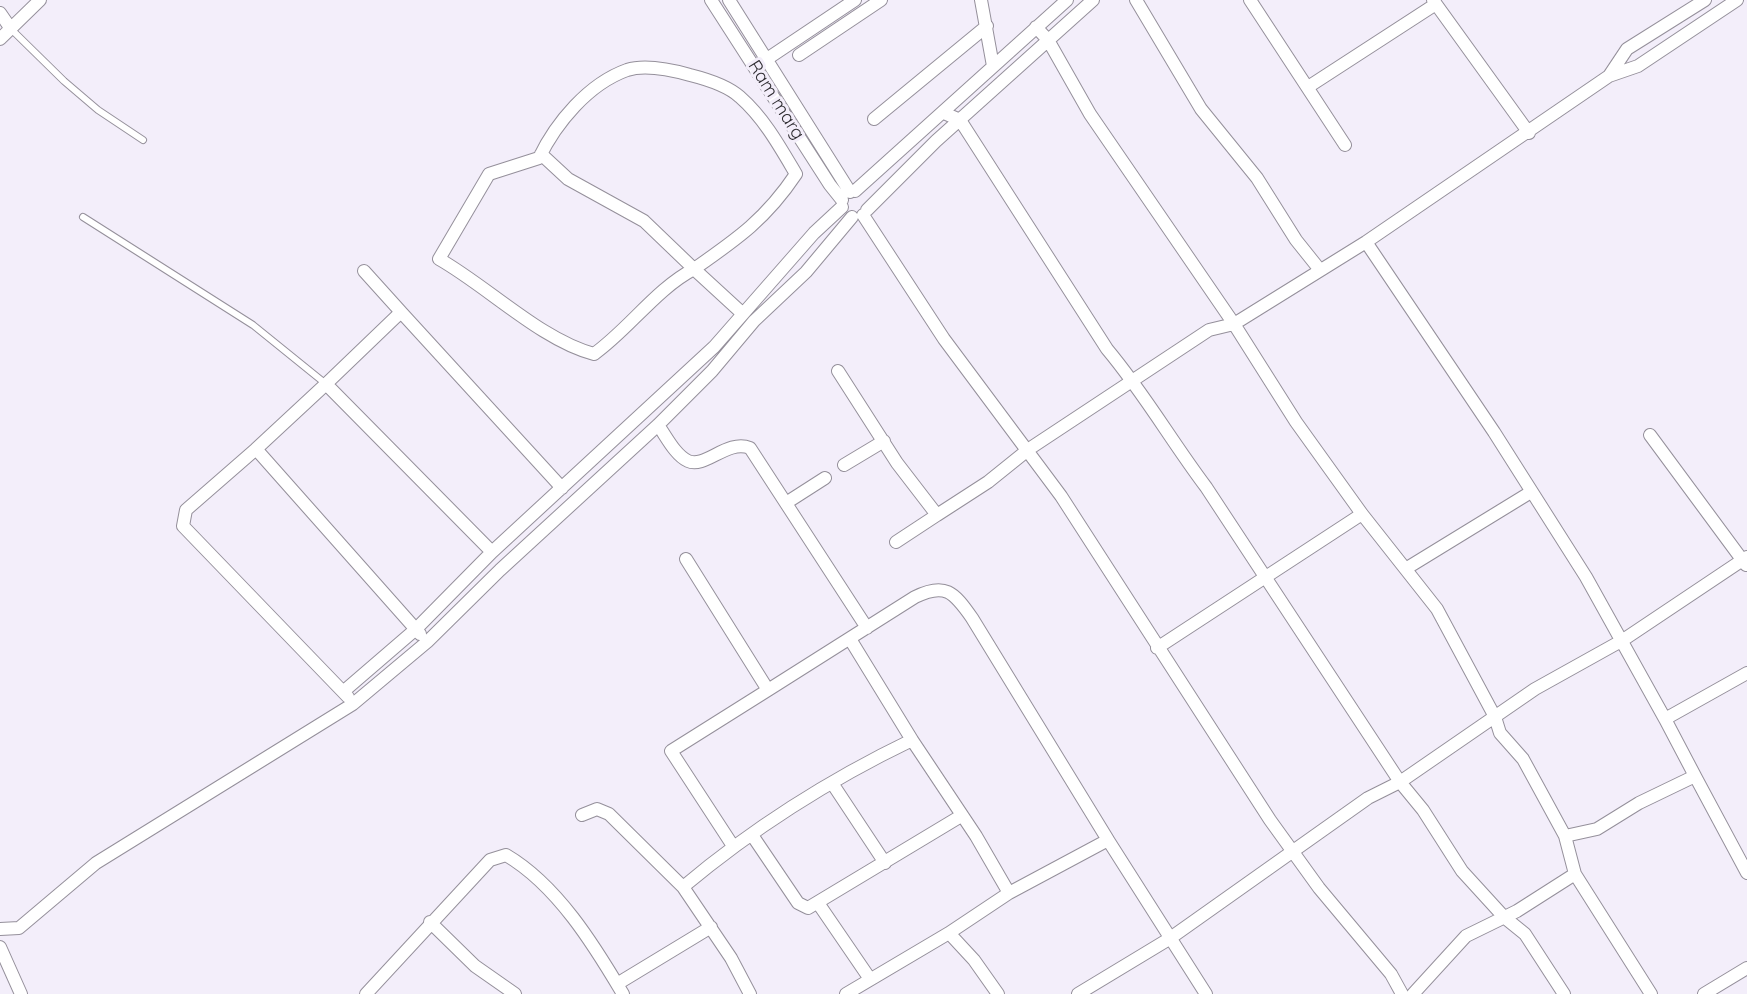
<!DOCTYPE html>
<style>
body{margin:0}
canvas{display:block;background:#f3eefa}
</style>
<canvas width="1747" height="994"></canvas>
<script>
const c = document.querySelector('canvas').getContext('2d');
c.lineJoin = 'round';
function strokePath(path, color, width, dash) {
  c.strokeStyle = color;
  c.lineWidth = width;
  c.lineCap = dash ? 'butt' : 'round';
  c.setLineDash(dash || []);
  c.stroke(path);
}
function drawText(font, color, halo, rows, align = 'center') {
  c.font = font + ' Quicksand,sans-serif';
  c.lineWidth = 6;
  c.setLineDash([]);
  c.textBaseline = 'middle';
  c.strokeStyle = halo;
  c.fillStyle = color;
  for (const [text, x, y, turn = 0] of rows) {
    c.save();
    c.translate(x, y);
    c.rotate((+turn || 0) * Math.PI / 180);
    c.textAlign = isNaN(turn) ? turn : align;
    if (halo) c.strokeText(text, 0, 0);
    c.fillText(text, 0, 0);
    c.restore();
  }
}
const lane = new Path2D(`
 M11,29L64,81L98,110L143,140
 M83,217L253,325L326,384`);
const street = new Path2D(`
 M711,0L830,185L842,200
 M729,0L850,192
 M981,0L993,66
 M1136,0L1201,109L1257,178L1296,240L1320,270
 M1250,0L1345,145
 M1433,0L1529,133
 M0,13L11,29
 M1036,27L1048,40L1090,114L1234,324L1296,422L1362,514L1437,609L1495,717L1500,733L1523,759L1565,836L1575,874L1651,994
 M0,39L40,0
 M799,55L881,0
 M761,63L855,0
 M1609,76L1627,49L1705,0
 M1308,87L1436,4
 M944,113L960,120L1107,349C1144,393 1172,442 1206,487L1400,782L1423,810L1462,871L1504,917L1525,934L1564,994
 M874,119L987,26
 M541,154L568,179L644,221L694,269C656,289 629,329 594,354C541,340 487,286 439,259L489,174L539,158C556,123 588,84 627,70C646,64 672,70 690,75C706,79 728,86 740,97C764,118 780,147 796,174C766,219 737,239 694,269L743,314
 M855,191L1067,0
 M867,210L936,141L1093,0
 M863,215L944,339L1061,496L1270,820L1319,888L1391,974L1402,994
 M1366,242L1494,432L1586,577L1665,719
 M364,271L401,312
 M838,371L897,463L937,515L988,482L1029,449L1209,330L1234,324L1366,242L1609,76L1638,66L1737,0
 M326,384L401,312L562,488
 M658,425C666,436 675,455 688,461C705,469 727,439 750,448L867,628
 M1650,435L1746,565
 M256,449L326,384L492,552
 M844,465L884,441
 M786,503L825,478
 M896,542L937,515
 M686,559L768,690L915,597C945,582 954,592 972,618L1108,840L1009,893L949,933L846,994
 M1407,568L1531,492
 M850,639L912,740
 M1157,648L1362,514
 M344,691L416,629L492,552L714,347L814,233L842,207
 M348,697L183,526L186,510L256,449L420,634
 M1695,776L1747,873
 M832,783L885,863
 M582,815L597,809L609,814L683,887L731,958L750,994
 M752,835L798,903L808,908L961,816
 M1565,836L1597,829L1639,803L1695,776L1665,719L1747,673
 M1108,840L1206,994
 M733,846L671,751L768,690
 M683,887C752,829 831,779 912,740L976,836L1009,893
 M818,903L870,979
 M430,922L475,966L515,994
 M0,929L19,928L96,863L353,704L427,642L500,570L658,425L712,371L754,321L806,272L852,217
 M949,933L974,960L998,994
 M0,947L21,994
 M617,984L711,927
 M366,994L490,860L506,855C557,885 594,945 623,994
 M1078,994L1169,939L1368,798L1400,782L1535,689L1623,640L1747,557
 M1413,994L1466,936L1517,911L1575,874
 M1704,994L1747,968`);
const streetNames = [
 ["Ram marg",776,100,58]
];
strokePath(lane, '#95909b', 8);
strokePath(street, '#95909b', 14);
strokePath(lane, '#fff', 6);
strokePath(street, '#fff', 12);
drawText('18px', '#2e2c31', '#f3eefa', streetNames);
</script>
